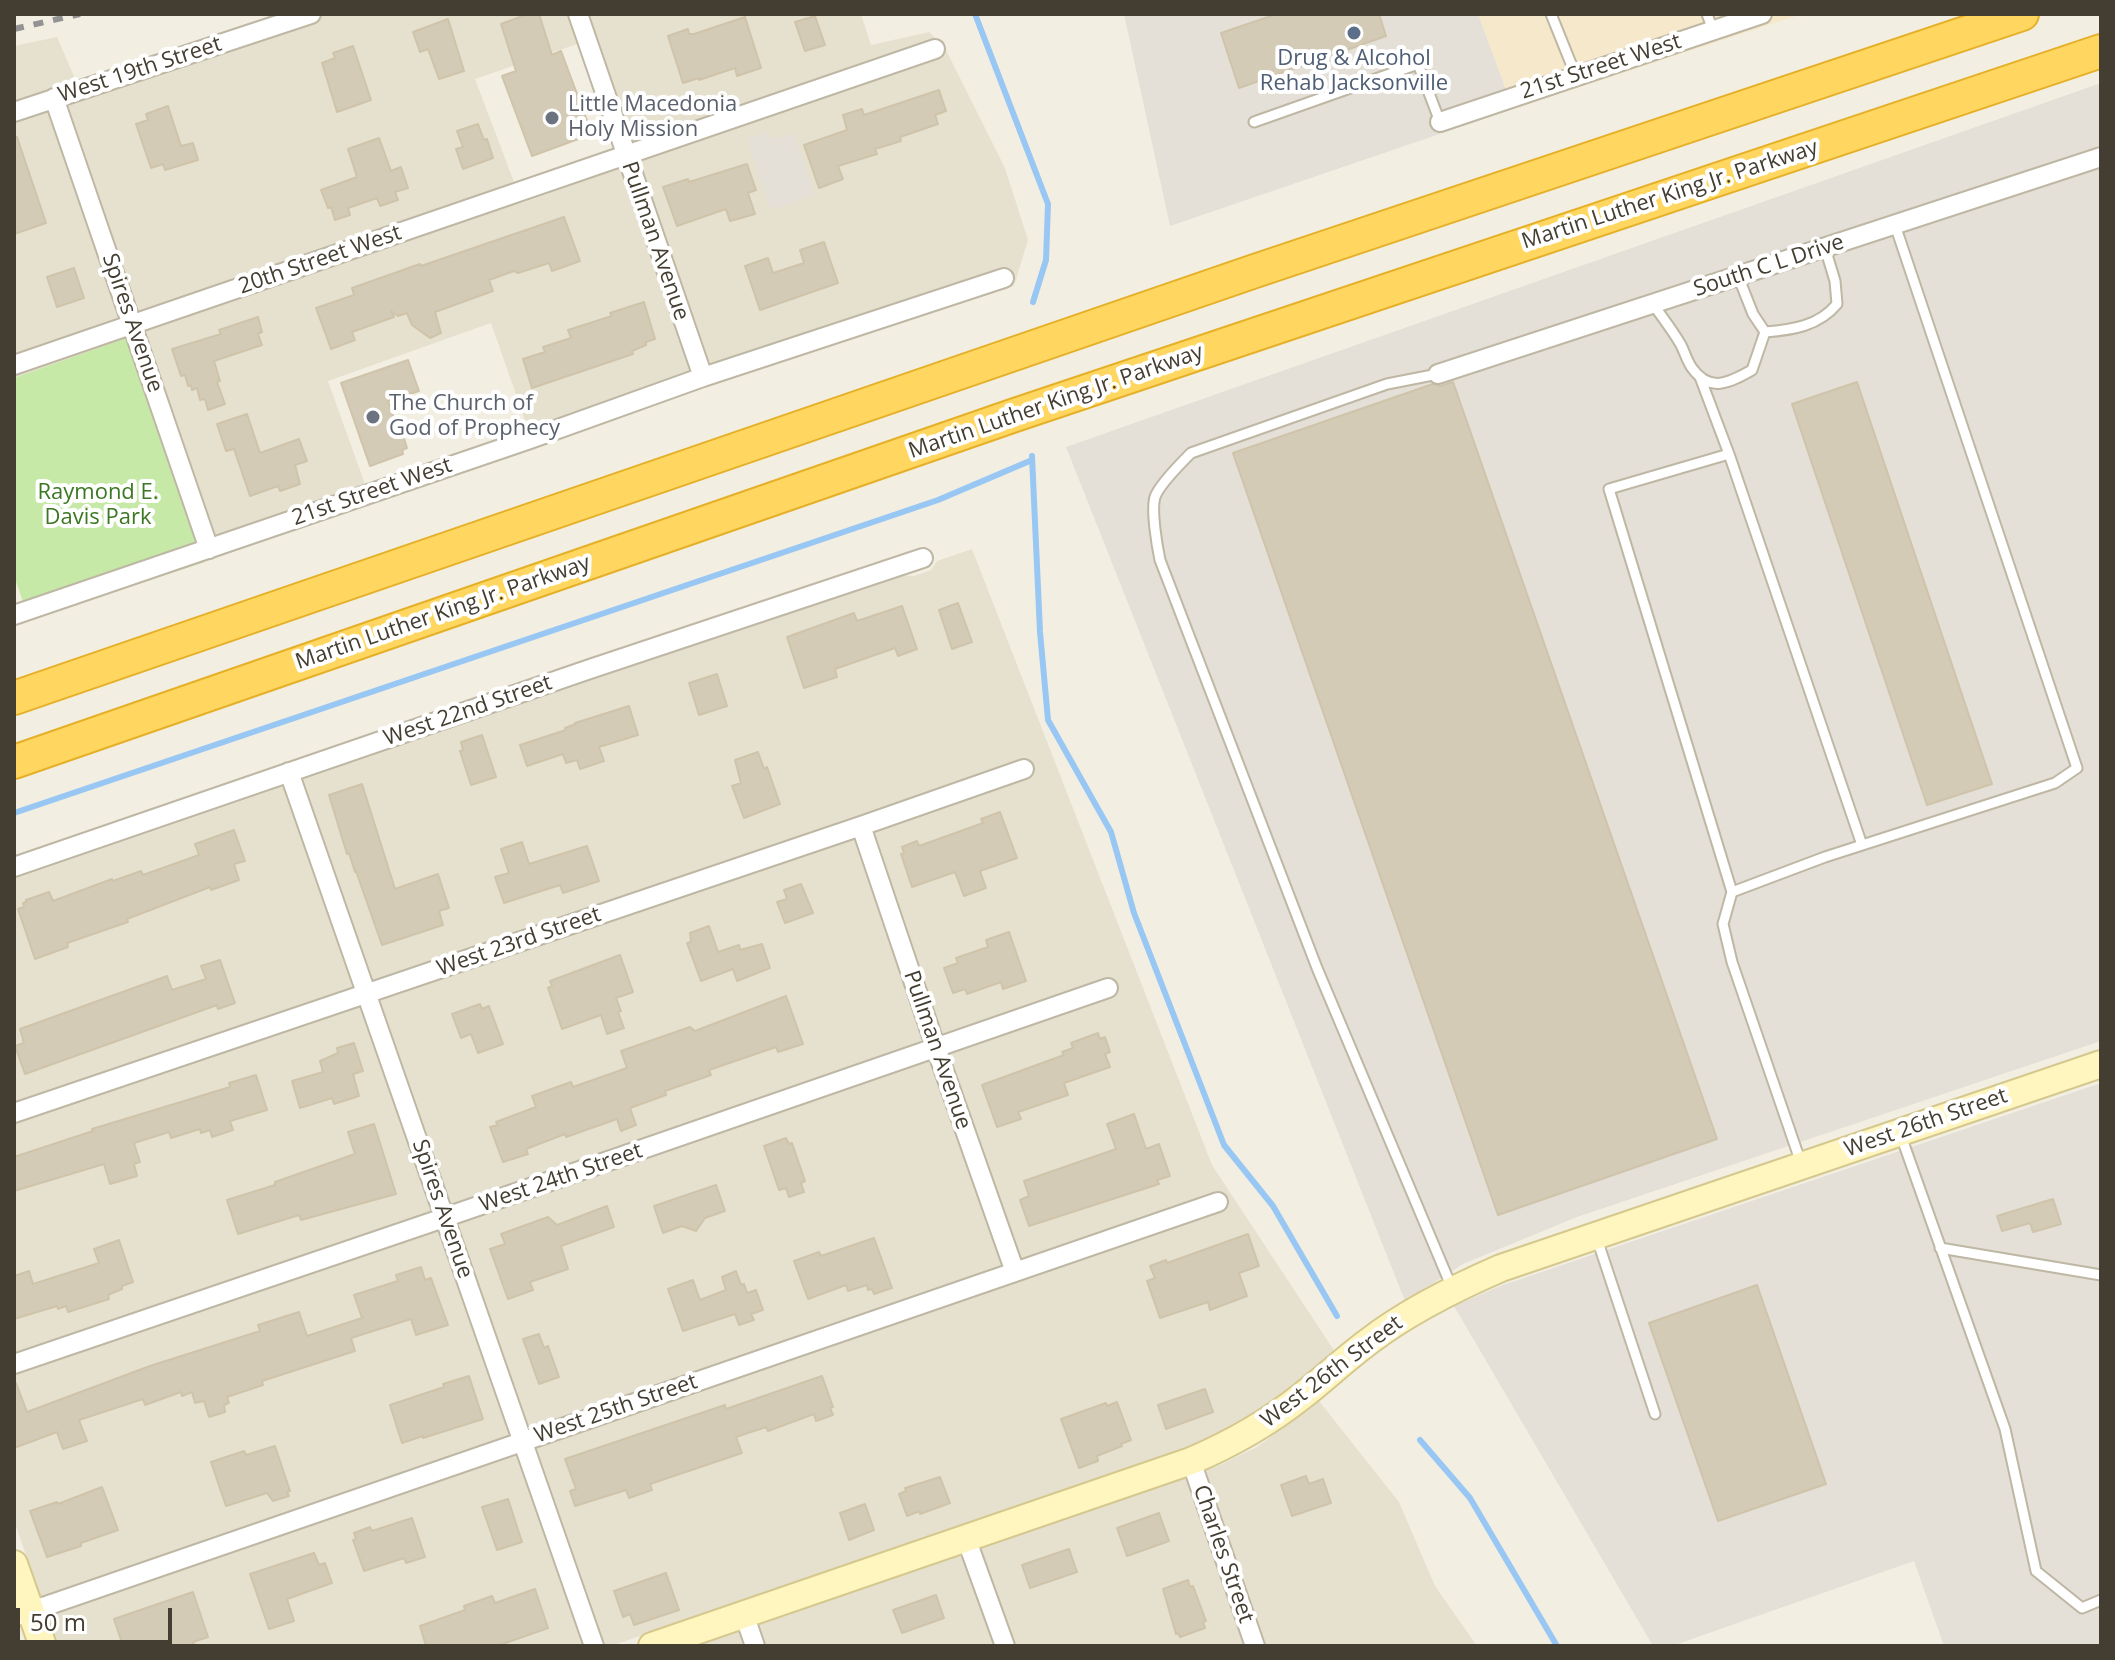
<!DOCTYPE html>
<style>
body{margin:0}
#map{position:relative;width:2115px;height:1660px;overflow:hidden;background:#f2efe2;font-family:"Open Sans",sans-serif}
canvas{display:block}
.frame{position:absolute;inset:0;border:16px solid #443e32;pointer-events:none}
.scale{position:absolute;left:16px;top:1608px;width:156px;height:36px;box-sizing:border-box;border:4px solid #443e32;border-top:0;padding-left:10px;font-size:24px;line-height:28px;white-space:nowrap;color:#443e32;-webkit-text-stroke:6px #fff;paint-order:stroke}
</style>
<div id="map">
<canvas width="2115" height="1660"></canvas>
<div class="frame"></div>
<div class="scale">50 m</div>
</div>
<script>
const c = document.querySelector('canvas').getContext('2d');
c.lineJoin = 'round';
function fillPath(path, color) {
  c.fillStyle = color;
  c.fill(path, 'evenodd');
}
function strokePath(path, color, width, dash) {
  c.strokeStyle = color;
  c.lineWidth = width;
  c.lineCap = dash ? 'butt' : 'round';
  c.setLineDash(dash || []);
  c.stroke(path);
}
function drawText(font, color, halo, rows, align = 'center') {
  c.font = font + ' "Open Sans",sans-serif';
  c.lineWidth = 8;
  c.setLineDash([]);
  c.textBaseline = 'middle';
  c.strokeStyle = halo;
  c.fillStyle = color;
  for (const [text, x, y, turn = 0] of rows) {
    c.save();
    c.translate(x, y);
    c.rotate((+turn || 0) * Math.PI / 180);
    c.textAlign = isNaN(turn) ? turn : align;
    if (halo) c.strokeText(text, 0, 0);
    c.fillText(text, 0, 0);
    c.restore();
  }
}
const residential = new Path2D(`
 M301,14H861L871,45L929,32L944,46L1005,168L1028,240L1014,286L741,374L534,446L491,323L328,381L371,501L205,562L129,337L14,378V46L57,37L76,81ZM595,38L640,161L522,203L475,79Z
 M972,549L1212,1165L1335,1352L1274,1401L1226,1431L1189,1447L611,1646H58L14,1521V879L897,575L914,576L931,570L937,561Z
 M1319,1401L1399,1502L1435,1586L1477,1646H697L1218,1466L1257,1447Z`);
const commercial = new Path2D(`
 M1478,14H1802L1513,109Z`);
const industrial = new Path2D(`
 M1124,14H1478L1513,109L1170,226Z
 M2101,83V1041L1577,1217L1463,1264L1405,1301L1066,447Z
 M768,132L771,140L793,133L815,195L771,210L747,139Z
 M2101,1083V1646H1944L1914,1561L1672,1646H1653L1454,1306L1503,1285Z`);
const green = new Path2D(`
 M129,337L205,562L29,619L14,576V378Z`);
const stream = new Path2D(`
 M975,14L1048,204L1046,260L1033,302
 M1032,456L1040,632L1048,720L1111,832L1134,913L1224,1145L1273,1206L1337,1316
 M14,813L938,500L1032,460
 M1420,1440L1470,1498L1557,1646`);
const building = new Path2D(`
 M528,14H539L552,55L561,51L592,134L532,156L502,76L516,71L501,24Z
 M1277,14H1379L1386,36L1239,88L1221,33Z
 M815,16L825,45L805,51L795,22Z
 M745,17L761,68L737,76L735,68L699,80V78L683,83L668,36L688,29L689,34H694Z
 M448,19L464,71L439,79L428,49L420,52L413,32Z
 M353,46L371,100L337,112L322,63L335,58L333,53Z
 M939,90L946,111L935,115L938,124L900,137L901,141L875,149L877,154L838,166L843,179L819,188L804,145L847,130L843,115L862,109L864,115Z
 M168,106L181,146L193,143L198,160L165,170L163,164L151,168L136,124L148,120L146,114Z
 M478,124L484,140L487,139L493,158L463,169L456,149L463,147L457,131Z
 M17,137L46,223L14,234V138Z
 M379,138L391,171L401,167L408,188L395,192L398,200L380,206L377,198L348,208L350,215L335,220L331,207L328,208L321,190L357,177L348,149Z
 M747,164L756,190L748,193L755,214L730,221L726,209L677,226L663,187L688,179L689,182Z
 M564,217L580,261L552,271L549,263L518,273L514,271L489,280L493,291L435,312L441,333L430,338L412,325L407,313L398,316L391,311L394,317L352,332L355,340L331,349L316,308L354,295L352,288L420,264L421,266Z
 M824,242L838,283L760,310L745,266L768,258L773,273L804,263L800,250Z
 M74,268L84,298L57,307L47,277Z
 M644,302L655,339L646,342V345L632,351L633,354L532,388L523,359L545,352L543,347L571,338L568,330L612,316L610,313Z
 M258,317L262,332L258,334L262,345L214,361L220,381L217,382L225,404L208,410L205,399L200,400L197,388L192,390L191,385L188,386L185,375L181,376L172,349L221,334L219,330Z
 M408,360L419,391L388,401L399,433L402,432L407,448L402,450L403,454L370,466L341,383Z
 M1453,382L1717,1139L1498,1215L1233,453L1433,384L1441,386Z
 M1857,382L1992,784L1927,805L1792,404Z
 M247,414L260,453L299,439L307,461L295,465L300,484L280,491L278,486L250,496L234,449L226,451L217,424Z
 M958,603L972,642L952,649L939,610Z
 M902,606L917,649L898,656L895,648L835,669L837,677L804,688L787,637L854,613L857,621Z
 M717,674L727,706L699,715L689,683Z
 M629,706L638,735L599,747L604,761L580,769L577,760L566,763L563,754L527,766L520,745L566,730L565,728L576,724L575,723Z
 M482,735L496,777L471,785L460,751L463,750L461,742Z
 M758,752L764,769L767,767L780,804L744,818L732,786L741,783L735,760Z
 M362,784L395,889L438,874L449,908L439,911L443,925L382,945L356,871L355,872L349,853L347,854L329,795Z
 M1000,812L1017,858L980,871L986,888L964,896L955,872L912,887L901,854L904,853L902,847L917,841L919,846L983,823L981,819Z
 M234,830L245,861L234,864L239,880L211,890L210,887L127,919L128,922L67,943L68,947L35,959L18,909L24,907L23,903L26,902V900L49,892L53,901L112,879L113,881L141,871L143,875L199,855L195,844Z
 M522,842L529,864L587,846L599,881L563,893L560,885L504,903L495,877L509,873L501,849Z
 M801,884L813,913L785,923L777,902L787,899L784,890Z
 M709,926L718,952L739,945L740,950L762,944L770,968L737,981L733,969L701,981L687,943L691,942L690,933Z
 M1009,932L1026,981L1003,989L1001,982L967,994L965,989L953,993L944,968L958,963L956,958L988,947L986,940Z
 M620,955L633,992L616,998L621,1011L618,1012L624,1028L607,1034L601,1015L562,1029L548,988L552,986L550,981Z
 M220,960L235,1003L218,1009L217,1005L25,1074L15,1046L24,1043L20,1029L167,976L172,990L206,979L201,966Z
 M786,996L803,1044L778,1052L776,1047L709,1070L711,1075L665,1091L666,1095L630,1108L636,1125L621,1131L617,1119L566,1137L565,1134L526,1149L528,1154L503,1162L490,1127L498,1125L496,1122L536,1107L532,1096L571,1082L573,1087L627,1068L621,1051L690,1027L695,1031Z
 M480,1004L482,1009L489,1006L503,1044L478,1053L471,1034L461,1038L452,1014Z
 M1098,1033L1100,1039L1105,1037L1110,1052L1105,1054L1110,1067L1064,1083L1068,1095L1018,1112L1021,1119L997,1127L982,1085L1064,1055L1062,1052L1073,1048L1071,1043Z
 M354,1043L363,1071L353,1074L359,1096L334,1104L332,1098L300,1108L292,1081L323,1072L320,1061L338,1053L337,1048Z
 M256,1075L267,1110L230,1121L233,1130L212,1137L210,1130L201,1133L200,1129L171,1138L169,1132L134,1143L140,1162L134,1164L137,1176L110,1184L104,1164L14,1191V1157L93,1131L92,1129L102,1126L230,1087L229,1083Z
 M1134,1114L1146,1149L1159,1144L1170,1176L1157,1180L1159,1184L1029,1226L1020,1200L1029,1196L1024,1181L1116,1149L1107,1124Z
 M374,1124L396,1194L301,1220L299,1215L238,1234L227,1200L275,1185V1182L355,1154L348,1132Z
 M786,1138L789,1144L792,1143L805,1181L801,1183L804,1192L789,1197L786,1188L779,1190L764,1146Z
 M716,1185L725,1211L705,1218L696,1231L682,1226L663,1233L654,1206Z
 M2053,1199L2061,1224L2033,1232L2030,1223L2002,1231L1997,1216Z
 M607,1206L614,1227L561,1246L568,1269L530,1282L533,1290L508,1299L490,1249L505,1244L501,1234L548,1217L557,1225Z
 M1248,1234L1259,1266L1239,1273L1247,1296L1210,1310L1208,1302L1160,1318L1147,1281L1155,1278L1150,1266L1166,1260L1167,1263Z
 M874,1238L892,1288L874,1294L872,1289L868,1290L867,1285L848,1291L846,1285L808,1299L794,1261L819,1252L821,1256Z
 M119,1240L133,1282L122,1286V1289L108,1295L109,1299L68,1312L66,1306L58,1309L57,1306L14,1319V1276L29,1271L33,1284L99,1263L94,1249Z
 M421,1267L425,1280L431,1278L448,1325L416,1335L411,1319L351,1338L355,1351L262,1381L263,1385L227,1397L229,1403L224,1405L225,1412L209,1417L204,1401L195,1403L192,1392L182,1396L181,1392L145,1405L143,1399L79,1420L87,1441L63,1449L57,1432L14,1448V1383H16L27,1412L150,1366L260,1331L258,1325L299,1312L307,1336L362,1318L354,1295L398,1281L396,1275Z
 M736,1271L741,1285L744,1284L747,1293L756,1290L763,1310L751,1314L754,1320L739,1325L735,1314L683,1331L668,1289L693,1280L700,1300L726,1290L722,1277Z
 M1757,1285L1826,1484L1718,1521L1649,1323Z
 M539,1334L544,1348L548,1346L559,1377L539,1384L523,1339Z
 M469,1376L483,1419L423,1438V1436L402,1443L390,1405L444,1387L443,1384Z
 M822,1376L833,1407L830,1408L833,1415L816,1421L814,1414L768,1431L766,1427L736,1437L742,1453L650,1484L652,1490L629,1498L626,1490L575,1506L570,1491L576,1489L565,1459L725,1405L726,1409Z
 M1205,1389L1213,1412L1166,1429L1158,1405Z
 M1117,1402L1131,1440L1121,1444L1122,1446L1097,1456L1098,1461L1079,1468L1061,1419L1106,1403L1107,1406Z
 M275,1446L290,1491L287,1492L289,1496L273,1501L267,1493L226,1506L211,1462L244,1451L246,1455Z
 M1306,1476L1309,1484L1323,1479L1331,1503L1292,1516L1281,1485Z
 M940,1477L950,1503L920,1514V1511L907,1516L899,1494L906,1491L905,1488Z
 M102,1487L118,1530L81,1543V1546L47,1557L30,1511L57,1502L58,1504Z
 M508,1499L522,1542L497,1550L482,1507Z
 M865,1504L874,1530L849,1540L840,1513Z
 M1159,1513L1169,1541L1127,1556L1117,1528Z
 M412,1518L425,1557L406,1563L404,1558L364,1571L353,1540L356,1539L354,1533L370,1527L372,1531Z
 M1069,1549L1077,1572L1030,1588L1022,1565Z
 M314,1553L319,1565L325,1563L332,1583L287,1599L294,1621L269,1629L250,1574Z
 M666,1573L679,1610L634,1625L630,1614L623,1617L614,1591Z
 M1188,1580L1190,1587L1193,1586L1206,1621L1203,1622L1205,1628L1180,1637L1178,1633L1176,1634L1163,1589Z
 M535,1589L548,1628L497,1646H426L420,1626L465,1610L464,1606L492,1596L495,1603Z
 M193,1592L208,1637L193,1642L195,1646H123L114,1619Z
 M936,1595L944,1618L902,1633L893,1610Z`);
const lane = new Path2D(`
 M1551,14L1576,76
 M1707,14L1713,30
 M1254,122L1418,64L1440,122
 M1738,276L1753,314L1765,332C1792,330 1819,326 1837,304L1835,281L1825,248
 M1653,304C1662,317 1673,331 1681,345C1685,353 1687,361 1692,368C1710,393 1729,383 1752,370L1765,332
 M1438,374L1387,384L1191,453C1182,462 1159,485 1155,497C1151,510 1157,546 1160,560L1317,968L1452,1288
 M1700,377L1729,454L1862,845
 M1729,454L1609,489L1732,892
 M1901,1136L2005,1429L2036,1571L2082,1608L2101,1600
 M1801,1163L1732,962L1723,924L1732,892L1825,857L2055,783L2077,768L1895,225
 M1597,1239L1655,1414
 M1940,1248L2101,1275`);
const street = new Path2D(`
 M578,14L703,377
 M54,98L209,549
 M14,112L311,14
 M1440,122L1762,14
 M14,365L935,49
 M1438,374L2101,157
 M14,615L530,439L703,377L1004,278
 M289,772L594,1646
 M861,826L936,1048L1015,1272
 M14,867L590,669L923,558
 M14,1113L861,826L1024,769
 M14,1364L429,1223L1108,988
 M1191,1461L1255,1646
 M966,1538L1005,1646
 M744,1614L755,1646
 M14,1617L1218,1202`);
const secondary = new Path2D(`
 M14,1564L43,1646
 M652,1646L1191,1461C1231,1444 1268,1423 1302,1396C1324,1379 1345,1359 1368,1342C1408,1311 1455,1288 1501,1268L2101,1064`);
const highway = new Path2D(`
 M14,698L1252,272L2022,14
 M14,762L1015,415L2101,51`);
const rail = new Path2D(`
 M14,29L80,14`);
const markers = [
 [1354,33,8,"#5c6f8a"],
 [552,118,8,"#6b7280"],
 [373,417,8,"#6b7280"]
];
const serviceNames = [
 ["Drug & Alcohol",1354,59],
 ["Rehab Jacksonville",1354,84]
];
const streetNames = [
 ["21st Street West",1601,67,-18],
 ["West 19th Street",140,70,-18],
 ["Martin Luther King Jr. Parkway",1670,195,-18],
 ["Pullman Avenue",655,241,71],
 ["20th Street West",320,260,-19],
 ["South C L Drive",1769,266,-18],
 ["Spires Avenue",132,323,71],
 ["Martin Luther King Jr. Parkway",1056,402,-19],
 ["21st Street West",372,492,-19],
 ["Martin Luther King Jr. Parkway",443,613,-19],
 ["West 22nd Street",468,711,-19],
 ["West 23rd Street",519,942,-19],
 ["Pullman Avenue",937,1050,71],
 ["West 26th Street",1926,1123,-19],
 ["West 24th Street",561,1178,-19],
 ["Spires Avenue",442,1209,71],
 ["West 26th Street",1332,1372,-37],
 ["West 25th Street",616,1409,-19],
 ["Charles Street",1223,1554,71]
];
const worshipNames = [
 ["Little Macedonia",568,105],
 ["Holy Mission",568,130],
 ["The Church of",389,404],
 ["God of Prophecy",389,429]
];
const parkNames = [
 ["Raymond E.",98,493],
 ["Davis Park",98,518]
];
fillPath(residential, '#e6e1cf');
fillPath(commercial, '#f6e8cb');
fillPath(industrial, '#e4dfd7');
fillPath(green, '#c6e9a7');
strokePath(stream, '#99c7f4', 6);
fillPath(building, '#d4cbb7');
strokePath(building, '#cfc4aa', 2);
strokePath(lane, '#beb7a4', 13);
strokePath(street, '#beb7a4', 22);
strokePath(secondary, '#d5c88e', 30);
strokePath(highway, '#e5b028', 36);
strokePath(lane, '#fff', 9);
strokePath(street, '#fff', 18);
strokePath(secondary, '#fff5bf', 26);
strokePath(highway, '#ffd760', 32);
strokePath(rail, '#939393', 6, [10, 10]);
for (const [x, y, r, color] of markers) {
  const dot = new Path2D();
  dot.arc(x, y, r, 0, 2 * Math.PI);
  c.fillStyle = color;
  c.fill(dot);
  strokePath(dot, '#fff', 3);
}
drawText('22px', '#4e5e75', '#fff', serviceNames);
drawText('22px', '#443e32', '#fff', streetNames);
drawText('22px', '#5b616d', '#fff', worshipNames, 'left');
drawText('22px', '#3c7823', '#fff', parkNames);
</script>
